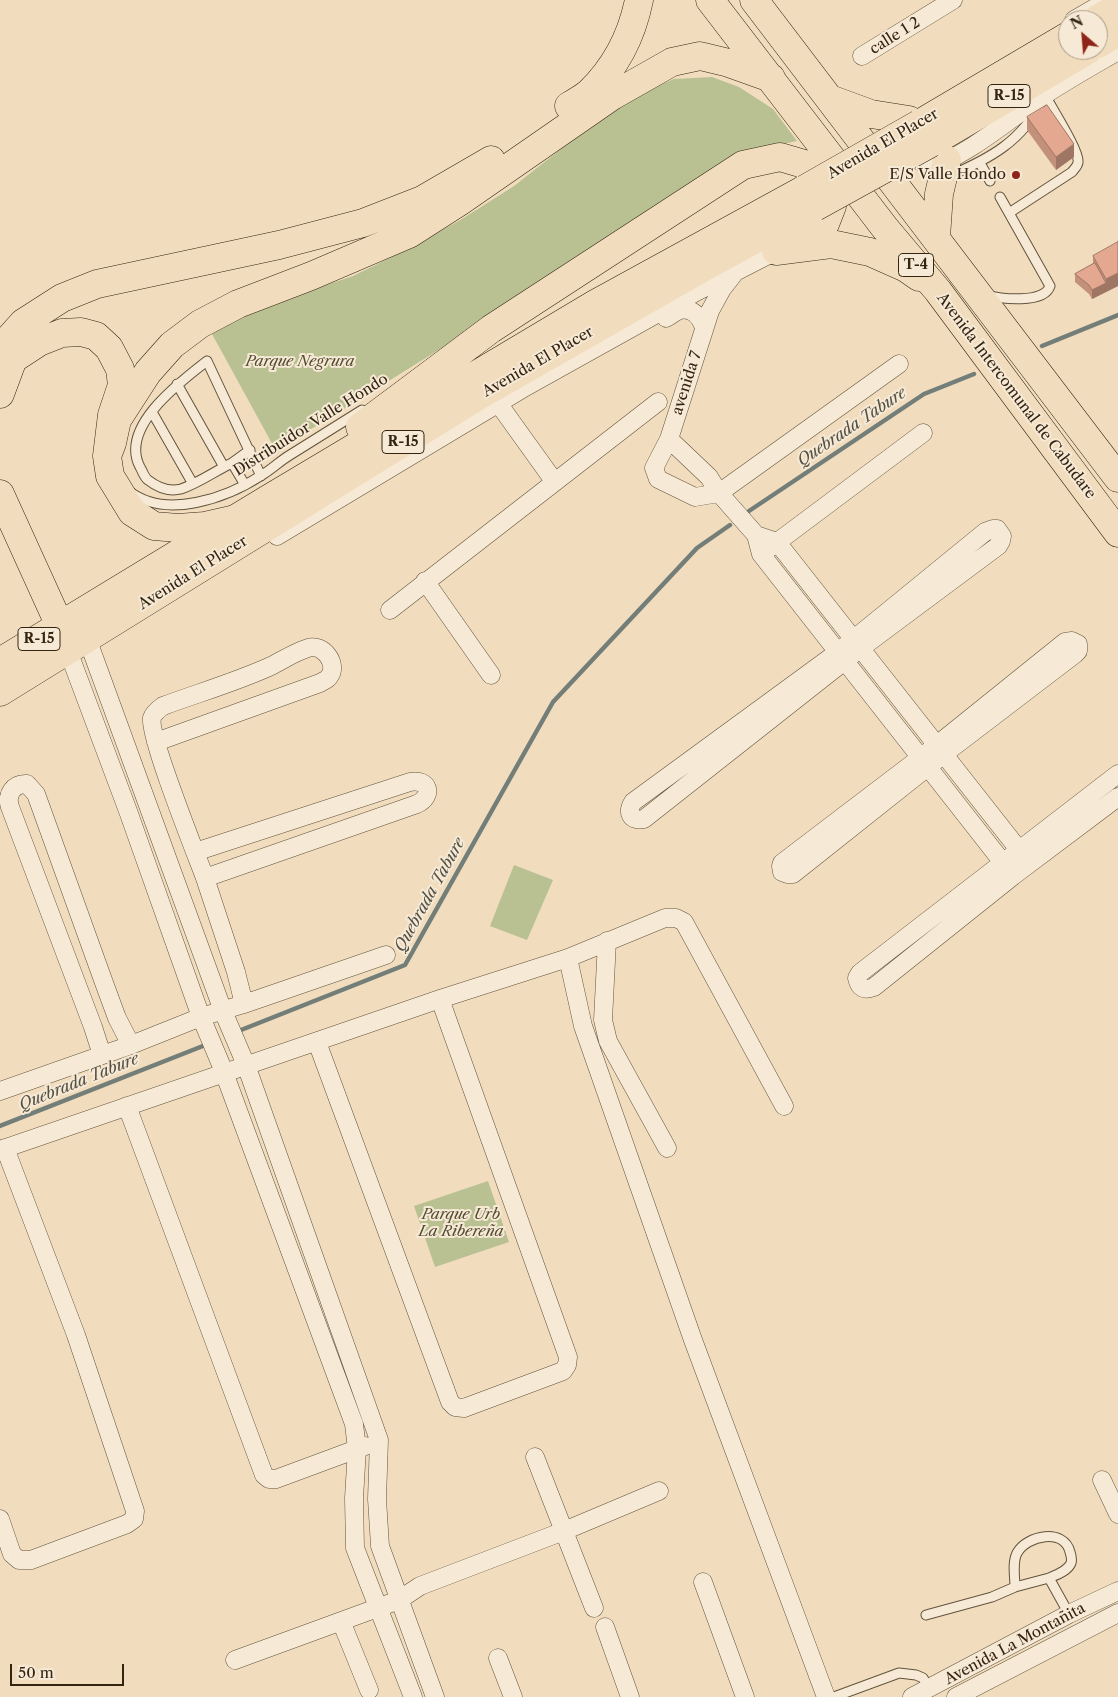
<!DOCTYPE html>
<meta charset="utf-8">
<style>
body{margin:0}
#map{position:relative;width:1118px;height:1697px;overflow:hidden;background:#f1ddbe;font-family:"Libre Caslon Text",serif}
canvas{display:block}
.north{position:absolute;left:1058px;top:10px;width:50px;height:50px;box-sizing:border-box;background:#f6e9d5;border:1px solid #a89b87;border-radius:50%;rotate:333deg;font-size:14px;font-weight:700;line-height:20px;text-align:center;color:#332511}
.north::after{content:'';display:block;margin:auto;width:18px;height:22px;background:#8f2418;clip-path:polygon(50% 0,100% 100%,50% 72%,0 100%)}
.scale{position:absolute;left:10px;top:1664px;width:114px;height:22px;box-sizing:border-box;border:2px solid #332511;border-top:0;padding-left:6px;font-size:15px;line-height:18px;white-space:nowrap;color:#332511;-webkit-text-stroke:4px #f6e9d5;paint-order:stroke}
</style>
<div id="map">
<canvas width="1118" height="1697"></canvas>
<div class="north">N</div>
<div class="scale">50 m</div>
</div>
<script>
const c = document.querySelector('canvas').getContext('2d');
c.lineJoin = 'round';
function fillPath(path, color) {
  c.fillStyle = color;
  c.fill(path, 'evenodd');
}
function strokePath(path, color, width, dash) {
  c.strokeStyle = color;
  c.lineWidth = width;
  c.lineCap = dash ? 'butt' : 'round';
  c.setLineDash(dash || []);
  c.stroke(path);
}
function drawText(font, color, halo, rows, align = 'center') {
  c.font = font + ' "Libre Caslon Text",serif';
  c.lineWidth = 4;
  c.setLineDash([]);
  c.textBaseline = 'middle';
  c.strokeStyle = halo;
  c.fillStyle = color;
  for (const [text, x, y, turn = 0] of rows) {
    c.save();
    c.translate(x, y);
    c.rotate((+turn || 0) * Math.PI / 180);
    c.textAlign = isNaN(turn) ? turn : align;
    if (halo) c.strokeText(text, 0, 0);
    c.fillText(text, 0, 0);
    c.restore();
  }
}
const green = new Path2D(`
 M712,77L739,87L773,109L797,141L760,149L320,424L275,449L212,334L255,309L353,276L410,248L462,219L514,186L622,101L674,79Z
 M514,865L553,880L527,940L490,926Z
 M488,1181L509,1242L435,1267L414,1206Z`);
const stream = new Path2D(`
 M1042,346L1118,315
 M749,511L924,394L974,374
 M236,1032L405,965L553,702L697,548L730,525
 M0,1126L208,1044`);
const service = new Path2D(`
 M980,163L990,181
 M949,176C989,159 1023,141 1042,100
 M1009,213L1072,172C1074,169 1078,166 1078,162C1080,152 1051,107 1045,95
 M986,295C1001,299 1044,304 1050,286L1000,197
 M177,384L224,467
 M152,412L193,484
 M232,463L250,450
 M245,485L232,463C215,471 199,483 181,489C169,492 157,487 148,480C144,477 143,472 140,467C119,427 180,382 207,361L261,476
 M129,491C166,520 227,498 262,475C272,469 280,461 290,455C314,440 338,425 362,410
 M1015,1587C1015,1577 1012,1563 1017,1553C1027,1535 1064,1528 1070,1552C1071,1555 1072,1560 1071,1563C1068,1571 1056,1575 1049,1578L1069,1614
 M926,1615L992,1597L1015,1587L1049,1578
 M834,1697L899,1673L916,1675L923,1678L929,1688`);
const minor = new Path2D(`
 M1074,20L1105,2
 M862,56L953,0
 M906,149C911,157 922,164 932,164C959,163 1020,111 1046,94C1069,79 1094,65 1118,51
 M733,275L722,289L710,311L669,439L654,468L658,479L695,497L719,493L899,364
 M666,318C670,316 676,311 680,310C693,307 701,318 704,328
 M498,403L554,481
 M669,439L709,477L719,493L756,535L761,554L1011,873
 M993,529H997L1002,536L1001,541L998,546L861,648L644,819C631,822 626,812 633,802L838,652L985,532Z
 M756,535L777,542L1027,860
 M277,536L522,389L698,291L776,251
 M768,549L923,433
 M425,581L491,675
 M390,610L658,402
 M84,630L223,1011L246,1065L379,1440L377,1499L380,1546L435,1697
 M64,640L128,811L201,1017L222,1067L354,1424L357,1449L354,1498L355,1548L413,1697
 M1072,641L1078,644V651L1075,654L944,754L793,874H787L782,872L781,866L782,863L937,745L1065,642Z
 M156,742L320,683C323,681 327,680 329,677C339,664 323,643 308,648C295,652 283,660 271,666C236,682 198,693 163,706C159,709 154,712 152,718C148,734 196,854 205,878L417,804C434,796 429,778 410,782L195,852
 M1118,774L860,973L857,978C859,988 864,991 874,987L1013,876L1118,797
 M607,941L603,1020L608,1041L667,1148
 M568,958L583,1026L693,1340L826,1697
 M244,1004L386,955
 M317,1042L450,1402L455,1407L464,1408L563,1371L567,1365L568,1357L440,999
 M102,1055L93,1027L10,807C6,795 13,783 27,784L36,794L103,980L117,1018L131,1045
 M0,1091L131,1045L201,1017L244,1004L236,972L205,878
 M127,1106L264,1475L269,1479H276L365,1446
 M0,1150L440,999L568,958L665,918H676L684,922L784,1106
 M535,1457L594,1608
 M1102,1480L1118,1514
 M0,1519L12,1554L19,1560H31L127,1524L134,1519L135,1511L76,1335L5,1148
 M703,1582L745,1697
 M341,1621L369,1690
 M605,1627L630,1697
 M498,1658L513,1697
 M235,1660L399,1600L420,1586L564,1531L659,1491
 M912,1697L1069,1614L1118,1591
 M956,1697L1118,1613`);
const primary = new Path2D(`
 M1096,20L1118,7
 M1098,44L1118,32
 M919,124L1068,36
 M931,143L1088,50
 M360,427L491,329L743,165L780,157L804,164L825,188L832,206L825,224L808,238L782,248
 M0,662L265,501L595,304L805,189
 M0,692L478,396L704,267L815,207`);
const trunk = new Path2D(`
 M710,0L885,228L938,291L1118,533
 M754,0L1118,478
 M830,99L871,114L909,120
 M569,106C576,102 583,98 589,93C615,68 632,35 639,0
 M936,237L939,194L947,160
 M776,251L831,244L870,252L906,268L919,277
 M0,349L23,323L62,298L97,284L279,245L363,223L422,200L491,160
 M13,359L39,342L62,333L81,332L96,336L109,348L120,369L122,385L112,415L107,456L110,476L132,512L154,526L178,528L205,526L236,519
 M0,394L13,359L25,346
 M107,456L112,443L117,420L148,372L172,345L200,324L238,304L311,276L409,234L459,202L612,96L672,62L700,56L729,63L771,78
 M0,494L60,626`);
const primaryBridge = new Path2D(`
 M805,189L919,124
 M815,207L931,143`);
const wall = new Path2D(`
 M1027,117L1074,157L1056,170L1027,130Z
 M1093,256L1118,286L1092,299L1089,294L1075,282V274L1093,264Z`);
const shadedWall = new Path2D(`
 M1074,144V157L1056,170V157Z
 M1118,273V286L1092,299V290L1106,283V279Z`);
const building = new Path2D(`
 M1047,105L1074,144L1056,157L1027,117Z
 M1118,242V273L1106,279L1093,256Z
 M1095,263L1106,283L1092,290L1089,285L1075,274Z`);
const markers = [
 [1016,175,5,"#8f2418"]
];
const shields = [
 [1009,96,42],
 [916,265,35],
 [403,442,42],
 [39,639,42]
];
const shieldNames = [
 ["R-15",1009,96],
 ["T-4",916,265],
 ["R-15",403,442],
 ["R-15",39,639]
];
const streetNames = [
 ["calle 1 2",895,36,-32],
 ["Avenida El Placer",883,144,-30],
 ["Avenida El Placer",538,362,-30],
 ["avenida 7",687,383,-72],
 ["Avenida Intercomunal de Cabudare",1016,396,53],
 ["Distribuidor Valle Hondo",311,425,-32],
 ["Avenida El Placer",193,573,-32],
 ["Avenida La Montañita",1015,1644,-28]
];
const poiNames = [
 ["E/S Valle Hondo",1006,175]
];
const parkNames = [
 ["Parque Negrura",300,362],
 ["Parque Urb",461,1215],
 ["La Ribereña",461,1232]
];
const waterNames = [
 ["Quebrada Tabure",852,427,-34],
 ["Quebrada Tabure",430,895,-61],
 ["Quebrada Tabure",79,1082,-22]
];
fillPath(green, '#b9c193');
strokePath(stream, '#747e78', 4.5);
strokePath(service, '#62533c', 11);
strokePath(minor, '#62533c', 19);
strokePath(primary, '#332511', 29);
strokePath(trunk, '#332511', 29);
strokePath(service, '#f6e9d5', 9);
strokePath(minor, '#f6e9d5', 18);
strokePath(primary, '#f1ddbe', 28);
strokePath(trunk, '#f1ddbe', 28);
strokePath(primaryBridge, '#332511', 29, []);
strokePath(primaryBridge, '#f1ddbe', 28);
fillPath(wall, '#c3907b');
fillPath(shadedWall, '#9f7664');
fillPath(building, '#e3a88f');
strokePath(building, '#9f7664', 1);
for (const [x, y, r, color] of markers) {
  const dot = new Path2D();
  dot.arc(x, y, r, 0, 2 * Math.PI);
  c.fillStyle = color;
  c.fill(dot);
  strokePath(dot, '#f6e9d5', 2);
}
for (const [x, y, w] of shields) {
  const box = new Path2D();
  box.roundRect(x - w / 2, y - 11.5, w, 23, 4);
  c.fillStyle = '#f6e9d5';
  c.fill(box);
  strokePath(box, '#332511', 1);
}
drawText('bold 14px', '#332511', null, shieldNames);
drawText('15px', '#332511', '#f6e9d5', streetNames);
drawText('15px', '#332511', '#f6e9d5', poiNames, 'right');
drawText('italic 15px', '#544c32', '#f6e9d5', parkNames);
drawText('italic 16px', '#545145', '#f6e9d5', waterNames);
</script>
